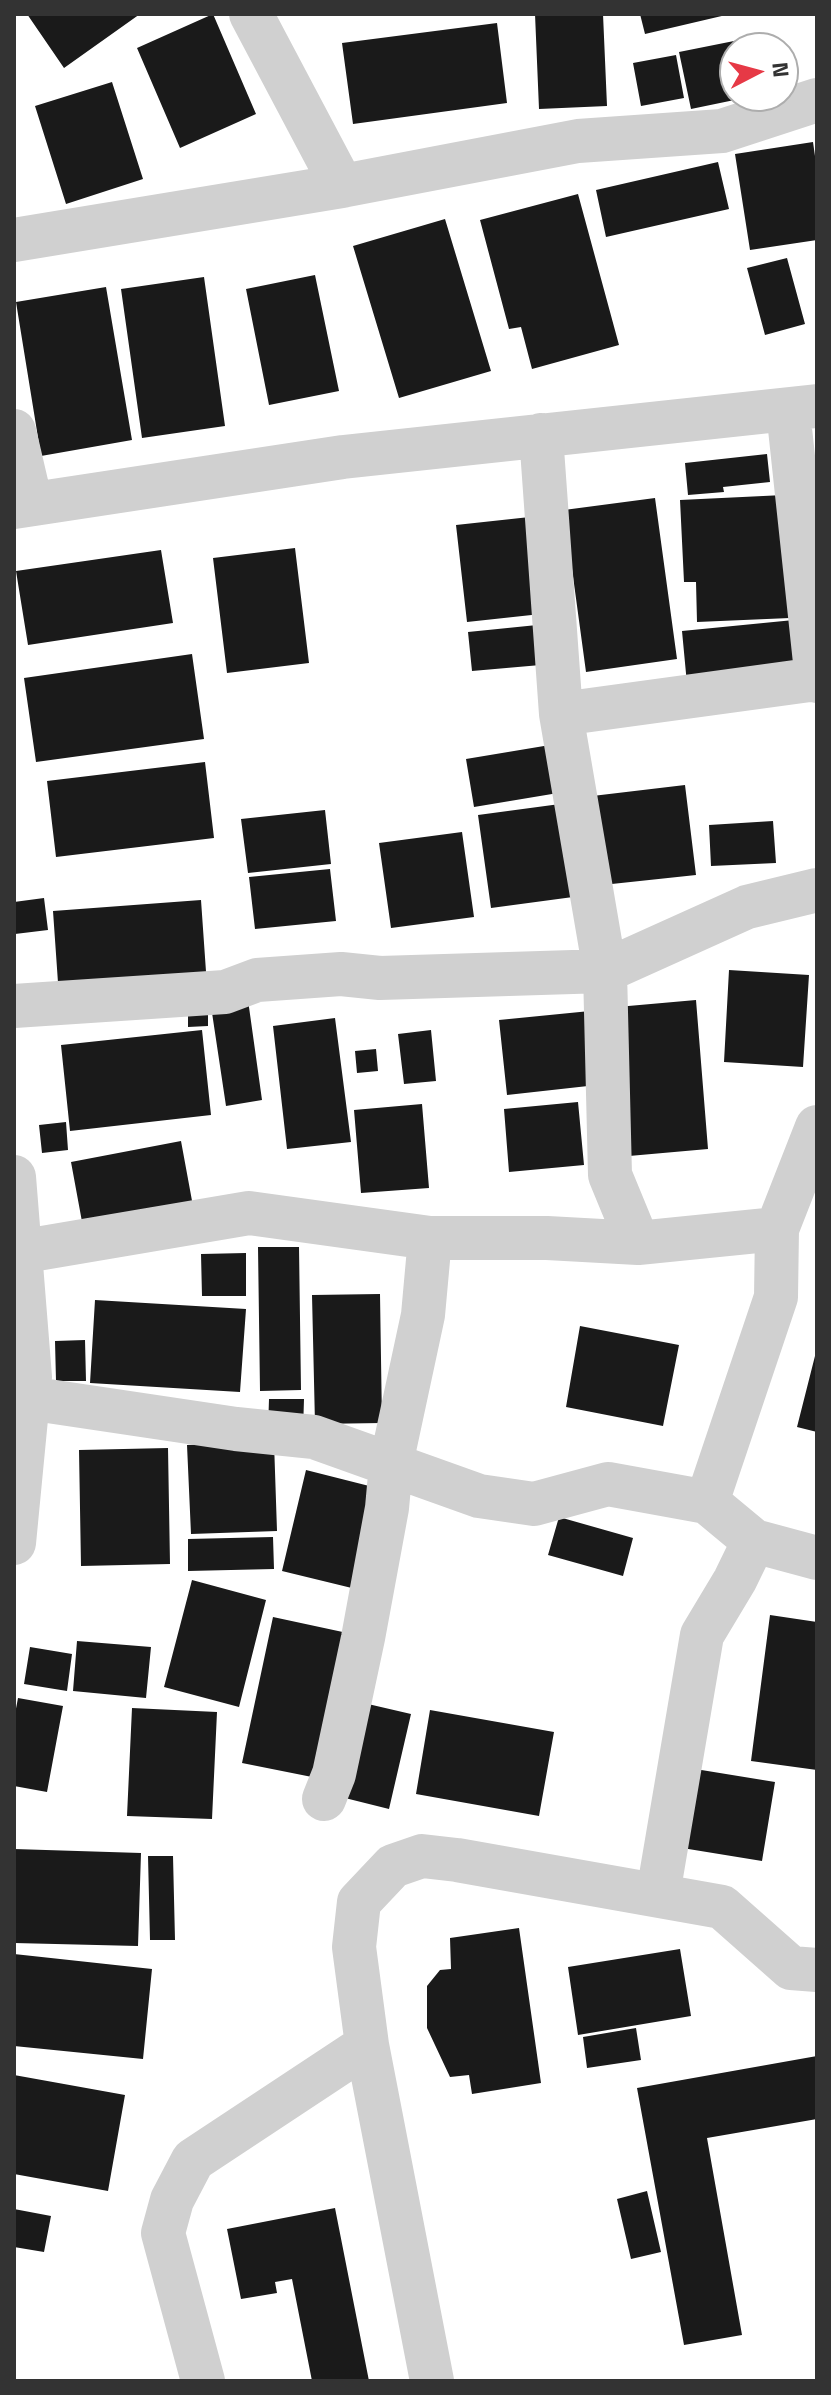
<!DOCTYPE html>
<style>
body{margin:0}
#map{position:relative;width:831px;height:2395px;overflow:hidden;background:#fff;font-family:"Titillium Web",sans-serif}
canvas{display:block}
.frame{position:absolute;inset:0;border:16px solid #333;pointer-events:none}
.north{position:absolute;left:719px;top:32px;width:80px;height:80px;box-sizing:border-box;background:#fff;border:2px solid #adadad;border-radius:50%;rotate:84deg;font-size:22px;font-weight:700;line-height:32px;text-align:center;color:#333}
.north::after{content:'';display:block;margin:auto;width:28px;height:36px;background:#e63946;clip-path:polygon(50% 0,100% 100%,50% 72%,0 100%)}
</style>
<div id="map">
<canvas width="831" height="2395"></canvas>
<div class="frame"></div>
<div class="north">N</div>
</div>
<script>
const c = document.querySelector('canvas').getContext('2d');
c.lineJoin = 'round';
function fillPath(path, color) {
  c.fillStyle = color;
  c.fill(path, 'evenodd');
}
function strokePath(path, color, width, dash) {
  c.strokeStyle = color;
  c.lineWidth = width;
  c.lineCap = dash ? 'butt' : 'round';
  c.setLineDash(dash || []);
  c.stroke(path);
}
const building = new Path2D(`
 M27,14H140L64,68Z
 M213,14L256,114L180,148L137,48Z
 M535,14H603L607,106L539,109Z
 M640,14H725L726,15L645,34Z
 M497,23L507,103L353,124L342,43Z
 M754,37L756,48H735V96L749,97L691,109L679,52Z
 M676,55L684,98L641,106L633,63Z
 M112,82L143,179L66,204L35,106Z
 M813,142L817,170V240L750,250L735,154Z
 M718,162L729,209L606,237L596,190Z
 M578,194L619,345L532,369L521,327L509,329L480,220Z
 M445,219L491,371L399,398L353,246Z
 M787,258L805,324L765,335L747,268Z
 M315,275L339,391L269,405L246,289Z
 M204,277L225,426L142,438L121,289Z
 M106,287L132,440L41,456L16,302Z
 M767,454L770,482L723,487L724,492L688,495L685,463Z
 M784,495L790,618L697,622L696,582H684L680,500Z
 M655,498L677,659L586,672L564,510Z
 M539,516L550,613L467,622L456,525Z
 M295,548L309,663L227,673L213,558Z
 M161,550L173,623L28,645L16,571Z
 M804,619L809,673L687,684L682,631Z
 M547,624L552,664L472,671L468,632Z
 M192,654L204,739L36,762L24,678Z
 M550,745L558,793L474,807L466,759Z
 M205,762L214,838L56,857L47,781Z
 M685,785L696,875L593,886L584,797Z
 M560,804L573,897L491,908L478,815Z
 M325,810L331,864L248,873L241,819Z
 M773,821L776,863L711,866L709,825Z
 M462,832L474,917L391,928L379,843Z
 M330,869L336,921L255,929L249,877Z
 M44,898L48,930L15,934L14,902Z
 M201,900L207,986L59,997L53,911Z
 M729,970L809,975L803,1067L724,1062Z
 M248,1000L262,1100L226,1106L211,1006Z
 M696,1000L708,1149L629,1156L617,1007Z
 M208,1007V1026L188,1027V1008Z
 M590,1011L597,1085L507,1095L499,1020Z
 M335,1018L351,1142L287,1149L273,1026Z
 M202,1030L211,1115L70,1131L61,1045Z
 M431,1030L436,1081L404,1084L398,1034Z
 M376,1049L378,1071L357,1073L355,1051Z
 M578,1102L584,1165L509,1172L504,1109Z
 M422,1104L429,1188L361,1193L354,1110Z
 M66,1122L68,1150L42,1153L39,1125Z
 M181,1141L195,1217L85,1238L71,1162Z
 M258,1247H299L301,1390L260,1391Z
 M246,1253V1296H202L201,1254Z
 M380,1294L382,1423L315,1424L312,1295Z
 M95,1300L246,1309L240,1392L90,1383Z
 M580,1326L679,1345L663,1426L566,1407Z
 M85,1340L86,1381H56L55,1341Z
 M816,1352H817V1432L797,1427Z
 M269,1399H304L303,1431L268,1430Z
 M274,1442L277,1531L191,1534L187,1445Z
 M168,1448L170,1564L81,1566L79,1450Z
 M306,1470L385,1490L360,1590L282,1571Z
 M559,1517L633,1538L623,1576L548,1555Z
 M273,1537L274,1569L188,1571V1539Z
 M192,1580L266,1600L239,1707L164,1687Z
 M770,1615L817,1622V1770L751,1761Z
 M273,1617L352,1634L322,1779L242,1763Z
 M77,1641L151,1647L146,1698L73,1691Z
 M30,1647L72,1654L67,1691L24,1684Z
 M18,1698L63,1706L47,1792L14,1786V1719Z
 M368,1704L411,1714L389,1809L345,1798Z
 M132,1708L217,1712L212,1819L127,1816Z
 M430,1710L554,1732L539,1816L416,1794Z
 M683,1767L775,1782L762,1861L670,1846Z
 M14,1849L141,1853L138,1946L14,1943Z
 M148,1856H173L175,1940H150Z
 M519,1928L541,2083L472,2094L469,2075L450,2077L427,2028V1986L440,1970L451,1969L450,1938Z
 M680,1949L691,2016L578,2035L568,1967Z
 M14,1954L152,1969L143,2059L14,2046Z
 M636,2028L641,2060L587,2068L583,2037Z
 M817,2056V2119L707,2138L742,2335L684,2345L637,2088Z
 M14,2075L125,2095L108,2191L14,2174Z
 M647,2191L661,2252L631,2259L617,2199Z
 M335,2208L369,2381H312L292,2279L275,2282L277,2293L241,2299L227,2229Z
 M14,2209L51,2216L44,2252L14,2247Z`);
const street = new Path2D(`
 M251,14L342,186
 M14,240L342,186L578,141L722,131L817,100
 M788,410L817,681
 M14,431L31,504
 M541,435L561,714L605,971L610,1175L638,1243
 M14,507L343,457L817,406
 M561,714L817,679
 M14,1006L225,992L257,980L341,974L380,978L605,971L747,907L817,890
 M14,1177L30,1377L14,1543
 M19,1252L249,1213L430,1238H547L638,1243L777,1229
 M28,1398L236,1429L314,1437L479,1496L534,1504L608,1484L707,1502
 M754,1541L817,1558
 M324,1799L334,1774L363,1638L387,1508L391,1464L423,1315L430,1238
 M658,1894L702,1635L735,1580L754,1541L707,1502L776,1297L777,1229L817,1127
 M203,2381L163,2233L172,2200L193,2160L367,2045
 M432,2381L367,2045L354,1947L359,1902L393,1866L422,1856L457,1860L722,1907L791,1968L817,1970`);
fillPath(building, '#1a1a1a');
strokePath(street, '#d0d0d0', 44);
</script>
